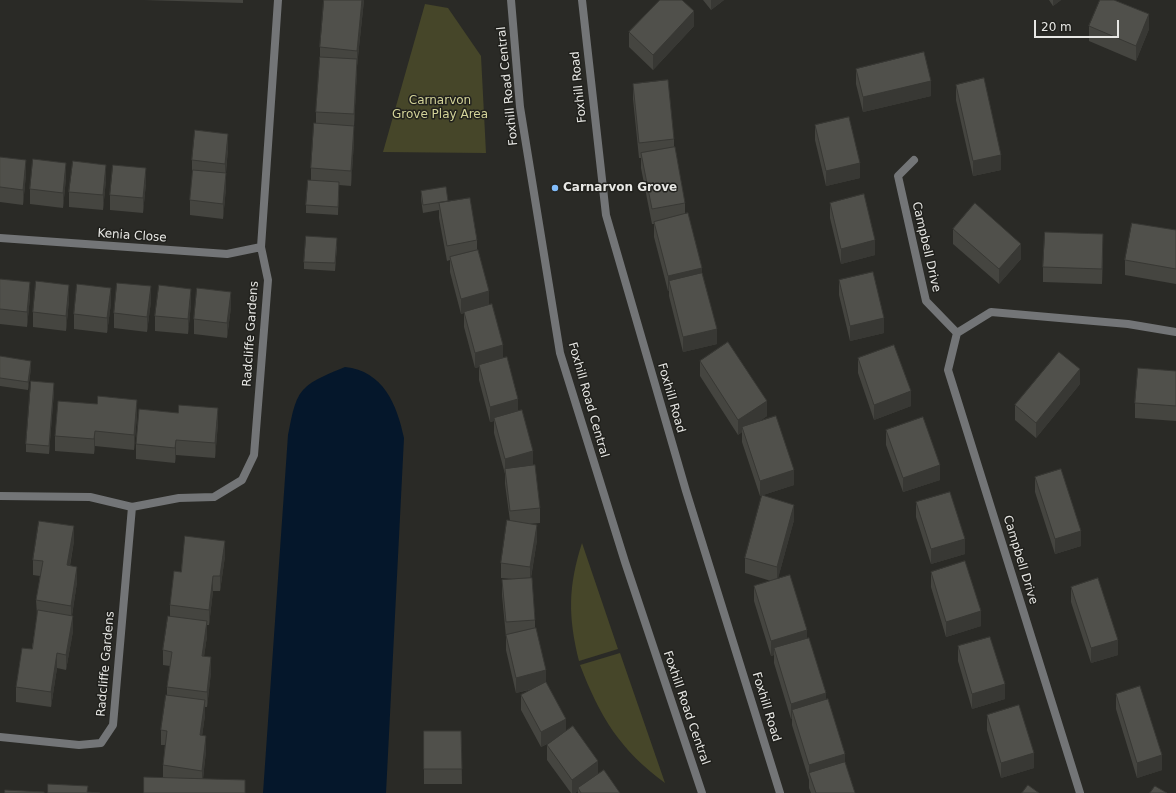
<!DOCTYPE html>
<style>
body{margin:0}
#map{position:relative;width:1176px;height:793px;overflow:hidden;background:#2a2a26;font-family:"DejaVu Sans",sans-serif}
canvas{display:block}
.scale{position:absolute;left:1034px;top:20px;width:85px;height:18px;box-sizing:border-box;border:2px solid #e7e7e4;border-top:0;padding-left:5px;font-size:12px;line-height:14px;white-space:nowrap;color:#e7e7e4;-webkit-text-stroke:3px #21211d;paint-order:stroke}
</style>
<div id="map">
<canvas width="1176" height="793"></canvas>
<div class="scale">20 m</div>
</div>
<script>
const c = document.querySelector('canvas').getContext('2d');
c.lineJoin = 'round';
function fillPath(path, color) {
  c.fillStyle = color;
  c.fill(path, 'evenodd');
}
function strokePath(path, color, width, dash) {
  c.strokeStyle = color;
  c.lineWidth = width;
  c.lineCap = dash ? 'butt' : 'round';
  c.setLineDash(dash || []);
  c.stroke(path);
}
function drawText(font, color, halo, rows, align = 'center') {
  c.font = font + ' "DejaVu Sans",sans-serif';
  c.lineWidth = 3;
  c.setLineDash([]);
  c.textBaseline = 'middle';
  c.strokeStyle = halo;
  c.fillStyle = color;
  for (const [text, x, y, turn = 0] of rows) {
    c.save();
    c.translate(x, y);
    c.rotate((+turn || 0) * Math.PI / 180);
    c.textAlign = isNaN(turn) ? turn : align;
    if (halo) c.strokeText(text, 0, 0);
    c.fillText(text, 0, 0);
    c.restore();
  }
}
const green = new Path2D(`
 M425,4L448,8L481,56L486,153L383,152Z
 M582,543L618,649L579,661C568,616 568,587 582,543Z
 M620,653L665,783C620,750 600,717 580,665Z`);
const water = new Path2D(`
 M345,367C383,371 397,404 404,438L386,793H263L288,435C291,422 293,401 303,390C313,379 331,373 345,367Z`);
const minor = new Path2D(`
 M582,0L606,215L686,491L780,793
 M914,160L898,176L926,301L957,333
 M0,238L227,254L261,247
 M0,496L90,497L132,507L179,498L214,497L242,480L254,455L268,280L261,247L278,0
 M0,737L79,745L101,743L113,725L132,507
 M1080,793L948,370L957,333L991,312L1128,324L1176,332`);
const tertiary = new Path2D(`
 M511,0L520,107L560,353L625,562L702,793`);
const wall = new Path2D(`
 M144,0H243V3Z
 M364,0L357,66L354,126V141L351,186L339,185L338,215L306,213V205L311,180V168L316,123V112L320,62V47Z
 M703,0H724L711,10Z
 M1049,0H1061L1053,6Z
 M694,26L653,70L629,47V32Z
 M1089,26L1149,29L1136,61L1089,41Z
 M856,69L931,96L863,112L856,84Z
 M633,84L674,139V147L685,203V214L702,274L717,344L683,352L669,296V291H668L654,237V224H652L641,168V158H639L633,99Z
 M956,85L1001,170L973,176L956,100Z
 M815,125L860,178L826,186L815,140Z
 M228,149L226,173V188L223,219L190,215V200L192,175V160Z
 M0,157L26,174L23,205L0,202Z
 M66,178L63,208L30,204V189Z
 M106,180L103,210L69,207V192Z
 M146,183L143,213L110,210V195Z
 M446,187L448,202L477,240V250L489,305L503,358L533,465L540,508V523L528,524L537,540L531,578L535,620V629L546,682L566,731L598,775L620,793H578V791L575,793H571L547,760V745L553,741L541,747L521,710V695L533,689L516,693L506,650V637L502,595V580L512,579L501,578V563L510,521L505,484V474L494,433V421L490,422L479,380V367L475,368L464,327V313L461,314L450,272V260L447,261L439,218V210L423,213L421,199V191Z
 M830,203L875,255L841,264L830,218Z
 M953,229L1021,259L999,284L953,244Z
 M1176,230V284L1125,275V260Z
 M337,246L335,271L304,269V262Z
 M1103,249L1102,284L1043,282V267Z
 M0,279L30,297L27,327L0,324Z
 M839,280L884,333L850,341L839,295Z
 M69,300L66,331L33,327V312Z
 M151,301L147,332L114,328V313Z
 M111,303L107,333L74,329V314Z
 M191,304L188,334L155,331V316Z
 M231,307L227,338L194,334V319Z
 M0,356L31,368L28,390L0,386Z
 M858,358L911,406L874,420L858,373Z
 M700,361L767,416L758,422L794,485L760,496L742,442V432L738,435L700,376Z
 M1176,371V421L1135,418V403Z
 M1080,384L1036,438L1015,420V405Z
 M54,391L49,454L26,452V444Z
 M137,415L134,450L95,446L94,454L55,451V436Z
 M218,423L215,458L176,455L175,463L136,459V444Z
 M886,430L940,480L903,492L886,445Z
 M1035,477L1081,546L1055,554L1035,492Z
 M916,502L965,554L931,564L916,517Z
 M794,520L778,578L807,638L826,699L845,762L855,793H811L809,788V780L792,725V718L791,719L774,663V655L771,656L754,601V586L771,581L745,573V558Z
 M74,541L70,566L77,582L72,616L73,631L66,670L57,668L51,707L16,702V687L32,649L37,615L36,600L40,576L33,575V560Z
 M225,556L220,591H213L209,625H207V636L204,656L211,672L207,707H205V715L202,736L206,751L203,779L163,778V765L165,745H161V730L167,695V687L170,666L163,665V650L170,616V605L181,572Z
 M931,572L981,626L946,637L931,587Z
 M1071,587L1118,655L1091,663L1071,602Z
 M958,646L1005,699L972,709L958,661Z
 M1116,694L1162,770L1137,778L1116,709Z
 M987,715L1034,768L1001,778L987,730Z
 M424,731H461L462,784H424Z`);
const shadedWall = new Path2D(`
 M362,0H364L357,66V51Z
 M711,0H724L711,10Z
 M1053,0H1061L1053,6Z
 M694,11V26L653,70V55Z
 M1149,14V29L1136,61V46Z
 M357,59V74L354,129V114Z
 M931,81V96L863,112V97Z
 M354,126V141L351,186V171Z
 M228,134V149L225,179V164Z
 M1001,155V170L973,176V161Z
 M26,160V174L23,205V190Z
 M66,163V178L63,208V193Z
 M860,163V178L826,186V171Z
 M106,165V180L103,210V195Z
 M146,168V183L143,213V198Z
 M226,173V188L223,219V204Z
 M1103,234V249L1102,284V269Z
 M875,240V255L841,264V249Z
 M1021,244V259L999,284V269Z
 M702,268V283L669,281V291H668V276Z
 M30,282V297L27,327V312Z
 M69,285V300L66,331V316Z
 M151,286V301L147,332V317Z
 M111,288V303L107,333V318Z
 M191,289V304L188,334V319Z
 M489,291V306L461,314V299Z
 M231,292V307L227,338V323Z
 M884,318V333L850,341V326Z
 M717,329V344L683,352V337Z
 M503,345V360L479,365V367L475,368V353Z
 M31,361V368L28,390V382Z
 M1080,369V384L1036,438V423Z
 M54,383V391L49,454V446Z
 M911,391V406L874,420V405Z
 M518,399V414L494,418V421L490,422V407Z
 M137,400V415L134,450V435Z
 M767,401V416L744,431L742,427V432L738,435V420Z
 M218,408V423L215,458V443Z
 M95,431V446L94,454V439Z
 M176,440V455L175,463V448Z
 M533,451V466L505,469V474V459Z
 M940,465V480L903,492V478Z
 M794,470V485L760,496V481Z
 M794,505V520L777,582V567Z
 M537,525V540L530,582V567Z
 M74,526V541L67,580V565Z
 M1081,531V546L1055,554V539Z
 M965,539V554L931,564V549Z
 M225,541V556L220,591V576Z
 M77,567V582L71,621V606Z
 M213,576V591L209,625V610Z
 M981,611V626L946,637V622Z
 M73,616V631L66,670V655Z
 M207,621V636L202,671V656Z
 M807,630V645L774,648V655L771,656V641Z
 M1118,640V655L1091,663V648Z
 M57,653V668L51,707V692Z
 M211,657V672L207,707V692Z
 M546,670V685L516,693V678Z
 M1005,684V699L972,709V694Z
 M826,693V708L792,710V718L791,719V704Z
 M205,700V715L200,750V735Z
 M566,719V734L541,747V732Z
 M206,736V751L202,786V771Z
 M1034,753V768L1001,778V763Z
 M845,754V769L809,773V780V765Z
 M1162,755V770L1137,778V763Z
 M598,761V776L578,788V791L575,793H572V780Z`);
const building = new Path2D(`
 M324,0H362L357,51L320,47Z
 M660,0H682L694,11L653,55L629,32Z
 M1100,0H1114L1149,14L1136,46L1089,26Z
 M924,52L931,81L863,97L856,69Z
 M320,57L357,59L354,114L316,112Z
 M984,78L1001,155L973,161L956,85Z
 M668,80L674,139L639,143L633,84Z
 M849,117L860,163L826,171L815,125Z
 M314,123L354,126L351,171L311,168Z
 M195,130L228,134L225,164L192,160Z
 M675,147L685,203L652,209L641,153Z
 M0,157L26,160L23,190L0,187Z
 M33,159L66,163L63,193L30,189Z
 M73,161L106,165L103,195L69,192Z
 M113,165L146,168L143,198L110,195Z
 M193,170L226,173L223,204L190,200Z
 M308,180L339,182L338,207L306,205Z
 M446,187L448,201L423,205L421,191Z
 M864,194L875,240L841,249L830,203Z
 M470,198L477,240L447,246L439,203Z
 M975,203L1021,244L999,269L953,229Z
 M688,213L702,268L668,276L654,222Z
 M1132,223L1176,230V269L1125,260Z
 M1045,232L1103,234L1102,269L1043,267Z
 M306,236L337,238L335,263L304,262Z
 M478,250L489,291L461,299L450,257Z
 M873,272L884,318L850,326L839,280Z
 M702,273L717,329L683,337L669,281Z
 M0,279L30,282L27,312L0,309Z
 M36,281L69,285L66,316L33,312Z
 M117,283L151,286L147,317L114,313Z
 M77,284L111,288L107,318L74,314Z
 M159,285L191,289L188,319L155,316Z
 M197,288L231,292L227,323L194,319Z
 M492,304L503,345L475,353L464,312Z
 M728,342L767,401L738,420L700,361Z
 M894,345L911,391L874,405L858,358Z
 M1059,352L1080,369L1036,423L1015,405Z
 M0,356L31,361L28,382L0,378Z
 M507,357L518,399L490,407L479,365Z
 M1138,368L1176,371V406L1135,403Z
 M31,381L54,383L49,446L26,444Z
 M98,396L137,400L134,435L95,431L94,439L55,436L58,401L97,404Z
 M179,405L218,408L215,443L176,440L175,448L136,444L139,409L178,413Z
 M522,410L533,451L505,459L494,418Z
 M776,416L794,470L760,481L742,427Z
 M923,417L940,465L903,478L886,430Z
 M535,465L540,508L510,511L505,469Z
 M1061,469L1081,531L1055,539L1035,477Z
 M950,492L965,539L931,549L916,502Z
 M762,495L794,505L777,567L745,558Z
 M507,520L537,525L530,567L501,563Z
 M39,521L74,526L67,565L77,567L71,606L36,600L43,561L33,560Z
 M185,536L225,541L220,576H213L209,610L170,605L174,571L181,572Z
 M965,561L981,611L946,622L931,572Z
 M790,575L807,630L771,641L754,586Z
 M532,578L535,620L506,622L502,580Z
 M1098,578L1118,640L1091,648L1071,587Z
 M38,610L73,616L66,655L57,653L51,692L16,687L22,648L32,649Z
 M168,616L207,621L202,656L211,657L207,692L167,687L172,652L163,650Z
 M536,628L546,670L516,678L506,635Z
 M990,637L1005,684L972,694L958,646Z
 M809,638L826,693L791,704L774,648Z
 M546,682L566,719L541,732L521,695Z
 M1140,686L1162,755L1137,763L1116,694Z
 M166,695L205,700L200,735L206,736L202,771L163,765L167,731L161,730Z
 M828,699L845,754L809,765L792,710Z
 M1019,705L1034,753L1001,763L987,715Z
 M573,726L598,761L572,780L547,745Z
 M424,731H461L462,769H424Z
 M845,762L855,793H816L809,773Z
 M604,770L620,793H581L578,788Z
 M144,777L245,780V793H144Z
 M48,784L88,786L87,792L100,793H48Z
 M1028,785L1039,793H1022Z
 M1155,786L1167,793H1150Z
 M5,790L44,792V793H5Z`);
const markers = [
 [555,188,4,"#82bcfa"]
];
const streetNames = [
 ["Foxhill Road Central",508,86,-96],
 ["Foxhill Road",579,87,-96],
 ["Kenia Close",132,236,4],
 ["Campbell Drive",926,247,77],
 ["Radcliffe Gardens",251,334,-86],
 ["Foxhill Road",671,398,74],
 ["Foxhill Road Central",588,400,74],
 ["Campbell Drive",1020,560,73],
 ["Radcliffe Gardens",106,664,-85],
 ["Foxhill Road",766,707,73],
 ["Foxhill Road Central",686,708,71]
];
const parkNames = [
 ["Carnarvon",440,101],
 ["Grove Play Area",440,115]
];
const poiNames = [
 ["Carnarvon Grove",563,188]
];
fillPath(green, '#464629');
fillPath(water, '#05172b');
strokePath(minor, '#737577', 8);
strokePath(tertiary, '#737577', 8);
fillPath(wall, '#454540');
fillPath(shadedWall, '#383834');
fillPath(building, '#50504b');
strokePath(building, '#383834', 1);
for (const [x, y, r, color] of markers) {
  const dot = new Path2D();
  dot.arc(x, y, r, 0, 2 * Math.PI);
  c.fillStyle = color;
  c.fill(dot);
  strokePath(dot, '#21211d', 1.5);
}
drawText('12px', '#e7e7e4', '#21211d', streetNames);
drawText('12px', '#d3d398', '#21211d', parkNames);
drawText('bold 12px', '#e7e7e4', '#21211d', poiNames, 'left');
</script>
